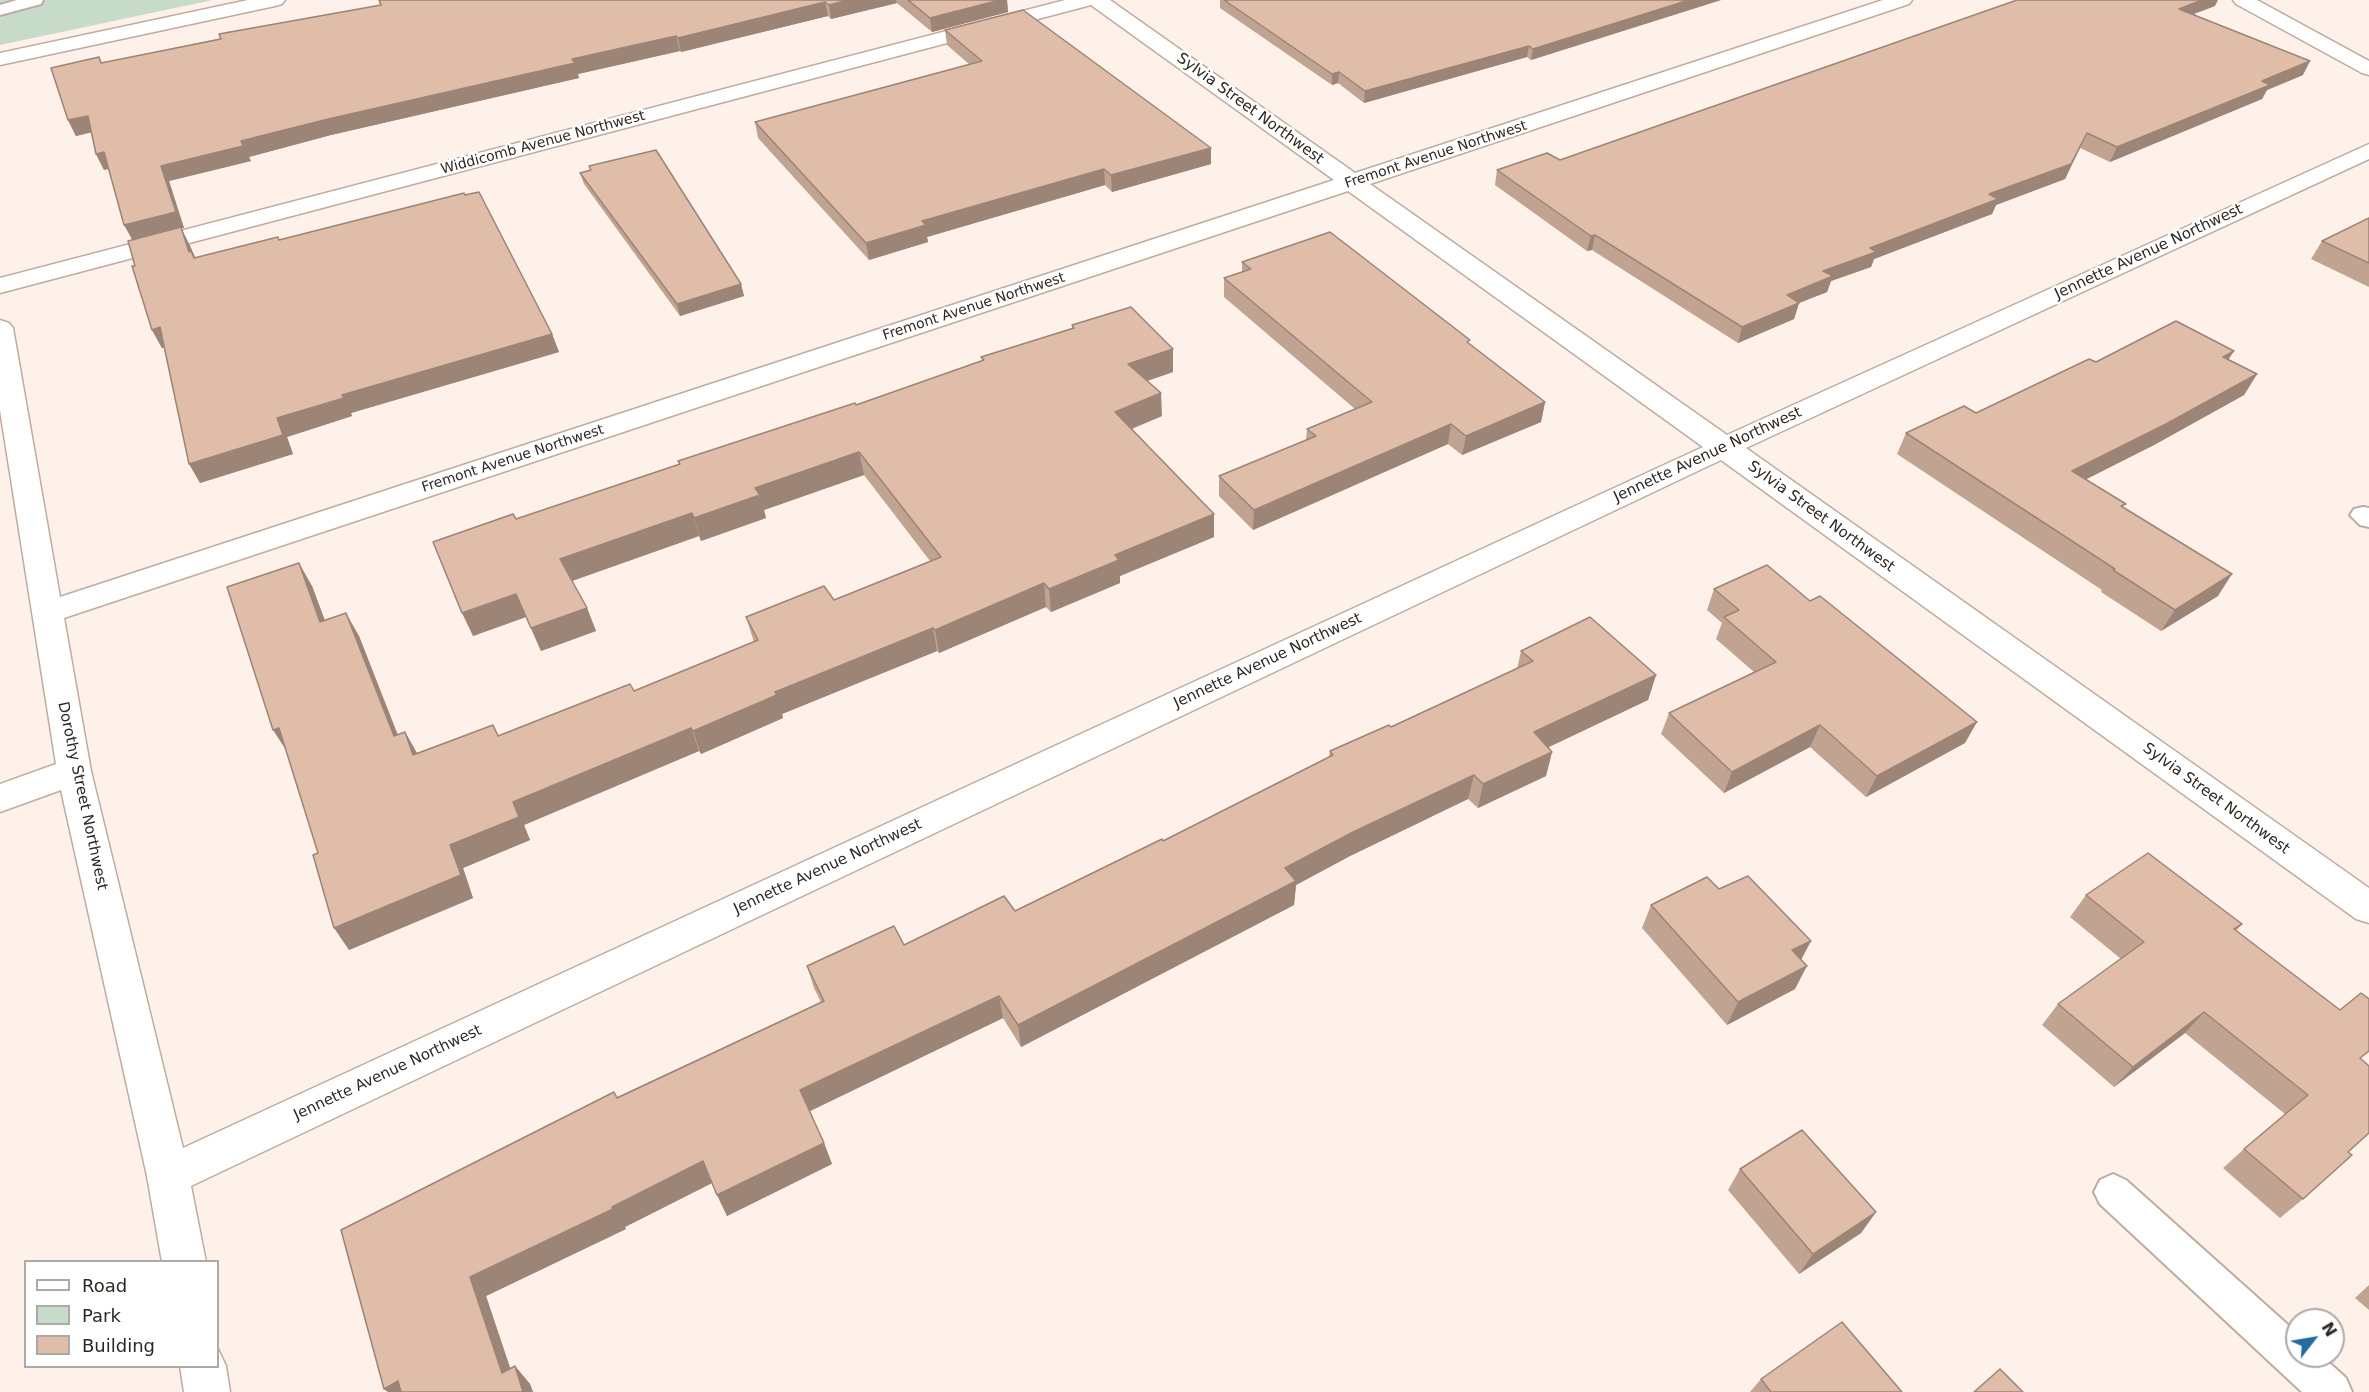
<!DOCTYPE html>
<style>
body{margin:0}
#map{position:relative;width:2369px;height:1392px;overflow:hidden;background:#fef1e9;font-family:"DejaVu Sans",sans-serif}
canvas{display:block}
.legend{position:absolute;left:24px;top:1260px;width:195px;height:108px;box-sizing:border-box;background:#fff;border:2px solid #aca9a7;margin:0;padding:8px 10px;list-style:none;font-size:18px;color:#2f2722}
.legend li{display:flex;align-items:center;gap:12px;height:30px}
.legend b{width:30px;border:2px solid #aca9a7}
.north{position:absolute;left:2285px;top:1308px;width:60px;height:60px;box-sizing:border-box;background:#fff;border:2px solid #aca9a7;border-radius:50%;rotate:59deg;font-size:16px;font-weight:700;line-height:24px;text-align:center;color:#2f2722}
.north::after{content:'';display:block;margin:auto;width:21px;height:27px;background:#256ba0;clip-path:polygon(50% 0,100% 100%,50% 72%,0 100%)}
</style>
<div id="map">
<canvas width="2369" height="1392"></canvas>
<ul class="legend">
<li><b style="height:8px;background:#fff"></b>Road</li>
<li><b style="height:16px;background:#c7dbcb"></b>Park</li>
<li><b style="height:16px;background:#dfbda9"></b>Building</li>
</ul>
<div class="north">N</div>
</div>
<script>
const c = document.querySelector('canvas').getContext('2d');
c.lineJoin = 'round';
function fillPath(path, color) {
  c.fillStyle = color;
  c.fill(path, 'evenodd');
}
function strokePath(path, color, width, dash) {
  c.strokeStyle = color;
  c.lineWidth = width;
  c.lineCap = dash ? 'butt' : 'round';
  c.setLineDash(dash || []);
  c.stroke(path);
}
function drawText(font, color, halo, rows, align = 'center') {
  c.font = font + ' "DejaVu Sans",sans-serif';
  c.lineWidth = 5;
  c.setLineDash([]);
  c.textBaseline = 'middle';
  c.strokeStyle = halo;
  c.fillStyle = color;
  for (const [text, x, y, turn = 0] of rows) {
    c.save();
    c.translate(x, y);
    c.rotate((+turn || 0) * Math.PI / 180);
    c.textAlign = isNaN(turn) ? turn : align;
    if (halo) c.strokeText(text, 0, 0);
    c.fillText(text, 0, 0);
    c.restore();
  }
}
const green = new Path2D(`
 M0,0H213L0,45Z`);
const lane = new Path2D(`
 M17,0H43L41,4L0,15V5Z
 M2363,507L2369,508V527L2360,525L2350,515L2354,509Z
 M2113,1174L2126,1180L2297,1333V1356H2322L2346,1378L2352,1392H2302L2100,1204L2094,1192L2100,1180Z`);
const street = new Path2D(`
 M248,0H285L282,4L275,6L0,65V53Z
 M1065,0H1110L1355,173L1883,0H1912L1909,4L1370,184L1727,435L2369,144V159L1746,448L2369,888V923L2356,919L1721,460L191,1186L206,1262H162L147,1176L61,790L0,812V784L56,764L0,410V320L9,323L13,328L60,597L1334,180L1091,5L0,293V278ZM1348,191L1703,447L183,1148L91,771L64,618Z
 M2233,0H2257L2369,61V75L2362,73L2236,4Z
 M218,1349L226,1366L230,1392H184L180,1366H218Z`);
const wall = new Path2D(`
 M379,0H1007L1008,12L932,32L897,3L831,19L828,16L681,52L680,51L578,74L579,78L331,135L249,157L251,161L169,181L184,228H181L190,245L195,258L279,240L552,334L559,352L351,413L352,416L287,437L293,454L200,483L165,347L162,348L152,330L135,266L132,240L108,169L104,170L96,154L92,132L76,136L68,120L102,63L380,5Z
 M1220,0H1721L1531,60L1527,57L1364,103L1338,83L1332,85L1220,8Z
 M2215,6L2194,14L2303,75L2267,90L2262,99L2110,162L2080,148L2065,179L1996,205L1992,214L1874,259L1871,267L1831,281L1827,292L1799,303L1794,319L1738,343L1592,250L1587,251L1495,185L1497,170L1560,160Z
 M945,30L1211,164L1112,192L1105,185L927,237L928,242L869,260L758,138L755,122L969,64L947,45Z
 M589,166L741,284L744,296L680,316L584,184L580,173L590,170Z
 M2369,218V287L2311,259L2322,241Z
 M1242,262L1470,344L1545,402L1541,422L1462,455L1448,444L1253,530L1219,496V476L1306,440L1307,429L1355,409L1224,297V278L1242,272Z
 M1072,325L1173,372L1147,381L1162,416L1132,429L1214,514V537L1120,576V583L1051,612L1046,607L939,653L937,651L782,714L783,718L701,754L699,751L524,825L530,840L463,868L473,898L349,950L318,853L312,586L325,621L359,636L398,735L405,732L417,753L493,725L499,736L634,691L754,642L746,617L834,600L930,561L864,475L764,510L766,518L701,541L699,536L572,581L587,608L596,631L541,651L526,617L473,636L516,519L679,464L678,461L856,405L982,361L981,357L1072,328Z
 M2228,359L2257,374L2244,395L2154,445L2086,479L2123,507L2218,596L2161,631L2101,592L2102,590L1897,454L1906,433L1976,413L2096,362Z
 M1714,589L1965,743L1866,797L1810,747L1724,793L1661,734L1669,713L1754,672L1716,639L1722,623L1707,610Z
 M1521,651L1656,675L1648,700L1548,747L1552,752L1546,776L1478,808L1468,799L1350,856L1296,885L1294,905L1021,1047L1003,1018L810,1111L824,1143L832,1164L727,1216L712,1183L625,1227L626,1229L486,1296L510,1369L515,1366L530,1384L533,1392H388L384,1389L614,1092L617,1097L821,1002L814,988L807,966L904,945L1015,911L1163,841L1329,757L1330,751L1391,727L1517,669Z
 M1719,889L1801,960L1795,989L1727,1025L1642,928L1651,905Z
 M2086,895L2242,924L2236,931L2361,1059L2348,1152L2303,1199L2280,1218L2223,1168L2244,1149L2285,1114L2185,1033L2114,1087L2042,1025L2058,1004L2121,959L2070,917Z
 M1740,1169L1876,1212L1861,1233L1799,1274L1728,1190Z
 M2369,1285V1310L2355,1298Z
 M1761,1379L1902,1392H1750Z`);
const shadedWall = new Path2D(`
 M848,0H896L897,3L831,19L829,5Z
 M1000,0H1007L1008,12L932,32L930,18Z
 M1689,0H1721L1531,60L1533,49Z
 M2202,0H2218L2215,6L2172,22L2179,9Z
 M825,2L828,16L681,52L678,38Z
 M676,36L680,51L578,74L579,78L331,135L249,157L251,161L169,181L184,228H181L201,269L133,241L124,225L161,166L241,141L324,120L572,59Z
 M1529,46L1527,57L1364,103L1365,91Z
 M2310,61L2303,75L2267,90L2262,99L2110,162L2117,147L2262,81Z
 M1339,72L1338,83L1332,85V74Z
 M88,116L97,131L76,136L68,120Z
 M2087,133L2065,179L1996,205L1992,214L1874,259L1871,267L1831,281L1827,292L1799,303L1794,319L1738,343L1742,327L1787,295L1823,271L1870,248L1989,194Z
 M1211,148V164L1112,192L1111,175Z
 M104,152L112,168L104,170L96,154Z
 M1104,169L1105,185L927,237L928,242L869,260L866,243L922,221Z
 M1595,235L1592,250L1587,251L1591,236Z
 M741,284L744,296L680,316L677,304Z
 M160,327L171,345L162,348L152,330Z
 M552,334L559,352L351,413L352,416L287,437L293,454L200,483L189,464L277,418L342,395Z
 M1173,349V372L1129,387L1128,364Z
 M2234,351L2221,371L2223,357Z
 M2257,374L2244,395L2154,445L2061,492L2072,471Z
 M1161,393L1162,416L1116,435L1115,412Z
 M1545,402L1541,422L1462,455L1466,436Z
 M1451,424L1448,444L1253,530L1254,510Z
 M859,452L864,475L764,510L766,518L701,541L694,518L755,488Z
 M692,513L699,536L569,582L560,559Z
 M1214,514V537L1120,576V583L1051,612L1049,589L1115,555Z
 M299,563L312,586L334,645L320,622Z
 M2232,574L2218,596L2161,631L2175,610Z
 M1044,583L1046,607L939,653L935,630Z
 M516,594L526,617L473,636L462,613Z
 M587,608L596,631L541,651L531,628Z
 M346,613L359,636L407,759L394,736Z
 M933,628L937,651L782,714L783,718L701,754L693,731L775,692Z
 M1656,675L1648,700L1528,757L1534,732Z
 M1977,722L1965,743L1866,797L1877,776Z
 M1820,725L1810,747L1724,793L1732,772Z
 M279,728L288,753L273,730Z
 M691,728L699,751L524,825L530,840L463,868L473,898L349,950L334,928L450,845L513,802Z
 M405,732L418,755H413Z
 M1552,752L1546,776L1478,808L1483,784Z
 M1474,775L1468,799L1350,856L1296,885L1294,905L1021,1047L1018,1025L1285,868L1353,832Z
 M1811,941L1799,964L1792,950Z
 M1807,966L1795,989L1727,1025L1738,1002Z
 M999,996L1003,1018L808,1112L800,1090Z
 M2204,1012L2185,1033L2114,1087L2133,1067Z
 M824,1143L832,1164L727,1216L717,1195Z
 M703,1161L714,1182L625,1227L626,1229L486,1296L518,1391L502,1373L470,1277Z
 M1876,1212L1861,1233L1799,1274L1813,1254Z
 M515,1366L530,1384L533,1392H523Z
 M398,1381L409,1392H388L384,1389Z`);
const building = new Path2D(`
 M379,0H848L829,5L825,2L678,38L676,36L572,59L575,63L324,120L241,141L243,146L161,166L176,212L124,225L104,152L96,154L88,116L68,120L51,68L99,57L101,63L221,39L219,34L381,5Z
 M908,0H1000L930,18Z
 M1224,0H1689L1533,49L1529,46L1365,91L1339,72L1332,74Z
 M2017,0H2202L2179,9L2310,61L2262,81L2270,85L2117,147L2087,133L2071,164L1989,194L1998,199L1870,248L1876,252L1823,271L1833,276L1787,295L1799,303L1742,327L1595,235L1591,236L1497,170L1547,153L1560,160Z
 M1023,10L1211,148L1111,175L1104,169L922,221L926,225L866,243L755,122L982,61L945,30Z
 M656,150L741,284L677,304L580,173L591,170L589,166Z
 M479,192L552,334L342,395L344,398L277,418L283,435L189,464L160,327L152,330L132,266H135L128,241L181,227L189,252L191,251L194,258L278,237L279,240L464,193L465,195Z
 M2369,218V263L2322,241Z
 M1330,232L1470,340L1467,342L1545,402L1466,436L1451,424L1254,510L1219,476L1316,436L1307,429L1372,402L1224,278L1251,269L1242,262Z
 M1131,307L1173,349L1128,364L1161,393L1115,412L1214,514L1115,555L1119,560L1049,589L1044,583L935,630L933,628L775,692L777,695L693,731L691,728L513,802L519,817L450,845L461,875L334,928L313,855L318,853L279,728L273,730L227,587L299,563L320,622L346,613L394,736L405,732L413,755L493,725L498,736L630,684L634,691L758,640L746,617L824,586L834,600L941,557L859,452L755,488L760,495L694,518L692,513L560,559L587,608L531,628L516,594L462,613L433,542L513,514L516,519L680,464L678,461L855,403L856,405L984,360L981,357L1074,328L1072,325Z
 M2176,321L2234,351L2223,357L2257,374L2166,424L2072,471L2126,504L2121,506L2232,574L2175,610L2113,570L2115,569L1906,433L1964,406L1976,413L2089,359L2096,362Z
 M1767,565L1810,601L1820,596L1977,722L1877,776L1820,725L1732,772L1669,713L1776,662L1724,617L1739,610L1714,589Z
 M1590,617L1656,675L1534,732L1552,752L1483,784L1474,775L1353,832L1285,868L1296,881L1018,1025L999,996L800,1090L824,1143L717,1195L703,1161L612,1207L613,1209L470,1277L502,1373L515,1366L523,1392H401L398,1381L384,1389L341,1230L614,1092L617,1098L824,1001L807,966L894,926L904,945L1004,896L1015,911L1162,839L1163,841L1333,755L1330,751L1389,725L1391,727L1533,661L1521,651Z
 M2148,853L2242,924L2234,929L2340,1010L2361,993L2369,999V1051L2360,1058L2369,1066V1133L2348,1152L2352,1155L2303,1199L2244,1149L2308,1095L2204,1012L2133,1067L2058,1004L2144,942L2086,895Z
 M1748,876L1811,941L1792,950L1807,966L1738,1002L1651,905L1707,877L1719,889Z
 M1802,1130L1876,1212L1813,1254L1740,1169Z
 M1842,1322L1902,1392H1771L1761,1379Z
 M2000,1369L2023,1392H1974Z`);
const farStreetnames = [
 ["Widdicomb Avenue Northwest",543,143,-15],
 ["Fremont Avenue Northwest",1436,155,-18],
 ["Fremont Avenue Northwest",974,307,-18],
 ["Fremont Avenue Northwest",513,459,-18]
];
const streetNames = [
 ["Sylvia Street Northwest",1250,109,36],
 ["Jennette Avenue Northwest",2149,252,-25],
 ["Jennette Avenue Northwest",1708,455,-25],
 ["Sylvia Street Northwest",1821,517,36],
 ["Jennette Avenue Northwest",1268,661,-25],
 ["Dorothy Street Northwest",82,796,78],
 ["Sylvia Street Northwest",2216,799,36],
 ["Jennette Avenue Northwest",828,867,-25],
 ["Jennette Avenue Northwest",388,1073,-25]
];
fillPath(green, '#c7dbcb');
strokePath(lane, '#bfab9f', 4);
strokePath(street, '#bfab9f', 3);
fillPath(lane, '#fff');
fillPath(street, '#fff');
fillPath(wall, '#c0a391');
fillPath(shadedWall, '#9c8476');
fillPath(building, '#dfbda9');
strokePath(building, '#9c8476', 1.5);
drawText('14px', '#2f2722', '#fff', farStreetnames);
drawText('15px', '#2f2722', '#fff', streetNames);
</script>
